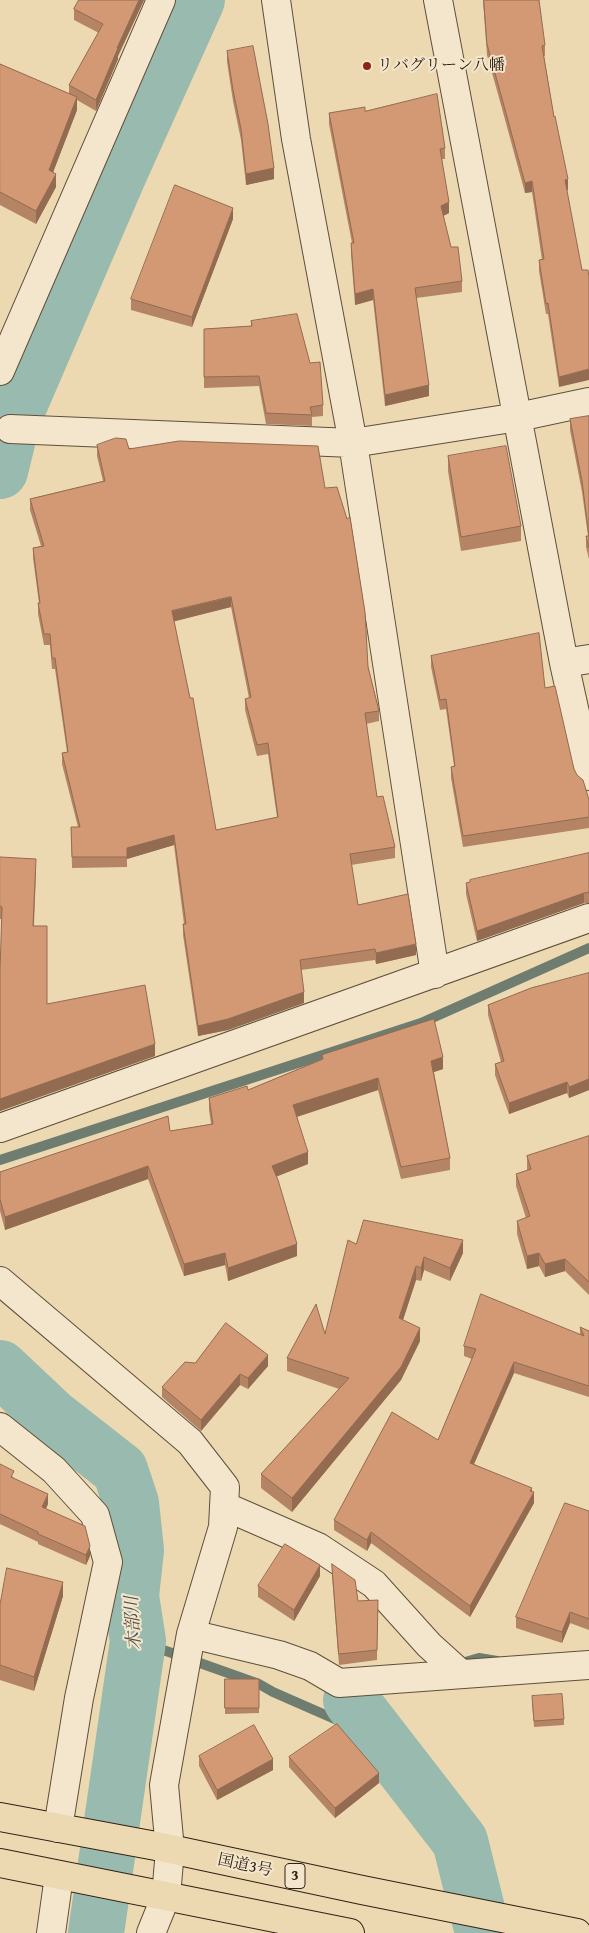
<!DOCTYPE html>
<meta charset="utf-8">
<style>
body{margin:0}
canvas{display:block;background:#ecd9b1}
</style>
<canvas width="589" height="1933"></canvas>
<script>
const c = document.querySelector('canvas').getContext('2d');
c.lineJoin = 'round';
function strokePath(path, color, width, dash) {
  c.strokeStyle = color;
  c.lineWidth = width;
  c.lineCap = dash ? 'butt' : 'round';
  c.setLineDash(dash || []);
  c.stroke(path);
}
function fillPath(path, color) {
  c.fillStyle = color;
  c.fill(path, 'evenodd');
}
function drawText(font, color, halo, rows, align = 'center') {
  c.font = font + ' "Gentium Book Plus","Noto Serif JP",serif';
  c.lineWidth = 4;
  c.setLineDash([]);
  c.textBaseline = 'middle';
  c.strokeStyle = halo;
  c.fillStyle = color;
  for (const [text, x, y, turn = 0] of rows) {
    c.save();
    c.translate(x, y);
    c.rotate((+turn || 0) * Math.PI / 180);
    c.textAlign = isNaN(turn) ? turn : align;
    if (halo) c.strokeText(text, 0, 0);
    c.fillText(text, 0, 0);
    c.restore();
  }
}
const stream = new Path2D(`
 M0,1160L421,1023L589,948
 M138,1641L259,1684L273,1692L378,1738L351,1700L380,1691
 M462,1663L479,1658L497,1661`);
const river = new Path2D(`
 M0,471L12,422L118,176L197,0
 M0,1368L51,1416L120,1470L131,1503L136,1550L131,1596L138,1641L96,1933
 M351,1700L460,1841L483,1933`);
const minor = new Path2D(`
 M276,0L296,139L353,443L435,974
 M438,0L564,663L589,776
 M0,371L161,0
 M10,429L353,443L518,417L589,402
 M564,663L589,659
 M0,1128L589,918
 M0,1281L190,1442L225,1487L223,1527L191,1634L164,1785L170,1850L166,1896L151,1933
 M0,1427L54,1470L95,1515L108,1562L79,1698L58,1828
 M224,1506L318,1547L374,1584L429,1645L461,1674
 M191,1634L279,1655L310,1666L339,1683L589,1665
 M51,1933L59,1876`);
const trunk = new Path2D(`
 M0,1817L156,1846L362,1890L577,1933
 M0,1863L350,1933`);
const wall = new Path2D(`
 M79,0H144L118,56V59L96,111L77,100V110L53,172L56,187L36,224L0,205V64L69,94V85L99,33L74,20V9Z
 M483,0L545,45V56H544L554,117L568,190H567L559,387L548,314H546L539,271V260H542L532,192L525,193L501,105L487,55Z
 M227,51L274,179L246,185L241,140L233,101L227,62Z
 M365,111L445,148V159H442L449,213L443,216L451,247L462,281V292L416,298L429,396L385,406L373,300L355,305L351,254V243H352L329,124V113Z
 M233,219L192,327L131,310V299Z
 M251,321L310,363L323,405V416L312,417V426L266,424L259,386L204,388V329L251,326Z
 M589,416V559L586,547V536H588L582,492L570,430V419Z
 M97,445L129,449L325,488L379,711V721L366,724L377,797L395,847V858L351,865L358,905L416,955L376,964L375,960L301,970L304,1003L228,1030L198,1036L183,935V924H184L174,845L127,859V867L72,868L71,827H78L62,764V753L67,752L55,669H52L50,645H44L38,614V603H39L33,558V548L41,546L30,510V499L103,481L97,456ZM231,607L249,698L245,699V710L257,756L268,754L277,817L216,830L174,621Z
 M448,456L521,526V541L461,551L448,471Z
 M431,656L545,688L574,769L589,800V828L463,847L451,778V767L454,766L446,709L440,710L431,667Z
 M589,853V903H584L477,941L466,894V883Z
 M0,857L36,872L34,926L47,1004L155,1056L0,1111L2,919H0Z
 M589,973V1090L569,1098L567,1093L509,1114L495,1075V1064L501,1062L488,1015V1005Z
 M322,1055L443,1069L434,1072L450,1158V1170L401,1179L378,1090L297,1117L308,1164L276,1177L297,1256L228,1281L225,1265L184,1276L148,1179L5,1230L0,1211V1172L170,1131L211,1124L209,1110V1098L248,1090L322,1059Z
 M589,1136V1295L565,1271L545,1277L539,1266L527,1269L517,1234V1221L526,1218L516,1186V1174L527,1170V1156Z
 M356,1244L463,1253L450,1281L424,1270L421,1281L416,1280L403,1320L420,1341L401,1380L292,1512L261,1488V1474L339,1389L287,1371V1358L325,1334Z
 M580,1327L589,1331V1397L514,1373L474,1464L532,1492L534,1503L470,1617L371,1543L367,1551L334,1530V1520L438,1440L472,1359L464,1356V1346L580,1334Z
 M195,1363L268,1366L248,1389L240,1385L201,1431L162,1397V1387Z
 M0,1464L14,1478L48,1504L46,1509L90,1556L86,1565L38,1544V1542L0,1524Z
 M589,1511V1630L570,1623L562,1643L516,1628V1617Z
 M332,1564L358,1601L378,1600L377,1660L339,1665L332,1575Z
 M320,1576L294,1621L258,1597V1586Z
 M63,1596L34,1691L0,1680V1605Z
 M225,1679H259V1713L225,1714Z
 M532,1702L564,1719V1725L534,1727Z
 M199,1756L273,1770L217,1800L199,1766Z
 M289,1757L379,1783L335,1818L289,1767Z`);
const shadedWall = new Path2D(`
 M139,0H144L118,56V59L96,111V100L117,48Z
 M77,97V110L49,183V170Z
 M274,168V179L246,185V174Z
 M56,174V187L36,224V211Z
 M568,179V190L565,191V180Z
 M532,181V192L525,193V183Z
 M449,202V213L441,217V206Z
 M233,208V219L192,327V317Z
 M373,289V300L355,305V294Z
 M589,369V380L559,387V377Z
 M429,385V396L385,406V395Z
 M231,597V607L172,622V611Z
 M174,835V845L127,859V848Z
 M584,893V903L477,941V931Z
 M416,944V955L376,964V953Z
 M304,992V1003L228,1030L198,1036V1026Z
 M155,1044V1056L0,1111V1099Z
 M443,1057V1069L431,1073V1061Z
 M378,1078V1090L293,1118V1105Z
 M589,1079V1090L569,1098V1087Z
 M567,1082V1093L509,1114V1103Z
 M308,1152V1164L272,1178V1166Z
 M148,1166V1179L5,1230V1217Z
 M463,1240V1253L450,1281V1268Z
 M297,1244V1256L228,1281V1268Z
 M225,1253V1265L184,1276V1264Z
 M539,1253V1266L527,1269V1256Z
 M424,1257V1270L421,1281V1268Z
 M565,1259V1271L545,1277V1264Z
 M416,1266V1280L399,1332V1318Z
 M420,1328V1341L401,1380L292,1512V1498Z
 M268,1355V1366L248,1389V1378Z
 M514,1362V1373L470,1473V1463Z
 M240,1374V1385L201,1431V1420Z
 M532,1488V1495L534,1492V1503L470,1617V1606Z
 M48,1494V1504L42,1517V1507Z
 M371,1532V1543L367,1551V1540Z
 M90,1546V1556L86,1565V1555Z
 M320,1565V1576L294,1621V1610Z
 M63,1582V1596L34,1691V1677Z
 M570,1612V1623L562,1643V1632Z
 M273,1759V1770L217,1800V1790Z
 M379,1773V1783L335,1818V1808Z`);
const building = new Path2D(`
 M79,0H139L117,48H118L96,100L69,85L103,24L74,9Z
 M484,0H539L545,45L542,46L554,117L555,116L568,179L565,180L582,270H588L589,277V369L559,377L548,303L546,304L539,260L544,259L532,181L525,183L501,95L487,44Z
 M253,46L268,124L274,168L246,174L241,129L233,90L227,51Z
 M0,64L77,97L49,170L56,174L36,211L0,192Z
 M437,94L445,148L440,149L449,202L441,206L451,247H458L462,281L415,288L429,385L385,395L373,289L355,294L351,243H354L329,113L365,107V111Z
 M175,185L233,208L192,317L131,299Z
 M297,314L310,363L320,362L323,405L310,407L312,415L266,413L259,376L204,377V329L252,326L251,321Z
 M589,416V548L586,536H589L582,481L570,419Z
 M116,438L126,439L129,449L179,441L318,446L325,488L337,487L347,519L350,517L365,612L368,667L379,711L365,713L377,797L383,796L395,847L350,854L358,905L408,894L416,944L376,953L375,949L300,960L304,992L228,1019L198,1026L183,924H186L174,835L127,848V857H72L71,827H80L62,753L68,752L55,658H52L50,634H44L38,603H40L33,548L44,546L30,499L105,481L97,445ZM231,597L251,697L245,699L257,745L268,743L278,817L216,830L193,698H190L172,611Z
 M506,446L521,526L461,537L448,456Z
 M539,633L545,688L555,686L574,769L577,775L583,780L589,800V817L463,836L451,767L455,766L446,699L440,700L431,656Z
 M589,853V892L584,893L477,931L466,883L470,882V880Z
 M0,857L36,859L33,926H47V1004L145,985L155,1044L0,1099V971L2,907L0,906Z
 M589,973V1079L569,1087L567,1082L509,1103L495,1064L504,1061L488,1005L531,988Z
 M434,1019L443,1057L431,1061L450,1158L401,1167L378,1078L293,1105L308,1152L272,1166L278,1180L297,1244L228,1268L225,1253L184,1264L148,1166L5,1217L0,1199V1172L168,1116L170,1131L213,1124L209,1098L247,1086L248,1090L323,1059L322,1055Z
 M589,1136V1282L565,1259L545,1264L539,1253L527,1256L517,1221L530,1216L516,1174L531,1169L527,1156Z
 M364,1220L463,1240L450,1268L424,1257L421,1268L416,1266L399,1318L420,1328L401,1367L292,1498L261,1474L349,1378L287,1358L316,1304L325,1334L348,1240L356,1244Z
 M481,1294L584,1336L580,1327L589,1331V1386L514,1362L470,1463L532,1488L530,1491L534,1492L470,1606L371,1532L367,1540L334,1520L392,1412L438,1440L476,1349L464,1346Z
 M226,1323L268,1355L248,1378L240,1374L201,1420L162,1387L185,1362L195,1363Z
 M0,1464L14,1471L11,1477L48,1494L42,1507L85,1526L90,1546L86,1555L38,1534V1532L0,1514Z
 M565,1503L589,1511V1619L570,1612L562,1632L516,1617Z
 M285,1544L320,1565L294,1610L258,1586Z
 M332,1564L355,1580L358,1601L378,1600L377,1650L339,1654Z
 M7,1568L63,1582L34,1677L0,1665V1605Z
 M225,1679H259V1708H225Z
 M562,1694L564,1719L534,1721L532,1696Z
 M337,1724L379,1773L335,1808L289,1757Z
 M254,1725L273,1759L217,1790L199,1756Z`);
const markers = [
 [367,66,5,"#8f2418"]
];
const shields = [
 [295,1876,20]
];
const shieldNames = [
 ["3",295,1876]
];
const poiNames = [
 ["リバグリーン八幡",377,66]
];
const streetNames = [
 ["国道3号",245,1866,12]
];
const waterNames = [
 ["木部川",134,1623,-93]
];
strokePath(stream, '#6f7d70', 10);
strokePath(river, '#99baae', 56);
strokePath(minor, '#5f4f3b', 30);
strokePath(trunk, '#302114', 30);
strokePath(minor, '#f3e6cc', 28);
strokePath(trunk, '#ecd9b1', 28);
fillPath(wall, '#b58464');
fillPath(shadedWall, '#936b51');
fillPath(building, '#d29974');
strokePath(building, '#936b51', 1);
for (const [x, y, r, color] of markers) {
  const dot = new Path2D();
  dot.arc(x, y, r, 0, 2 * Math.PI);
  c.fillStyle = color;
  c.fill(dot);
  strokePath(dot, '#f3e6cc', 2);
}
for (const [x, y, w] of shields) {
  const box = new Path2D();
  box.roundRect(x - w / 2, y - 12.5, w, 25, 4);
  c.fillStyle = '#f3e6cc';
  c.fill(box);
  strokePath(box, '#302114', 1);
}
drawText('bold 15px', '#302114', null, shieldNames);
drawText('16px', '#302114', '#f3e6cc', poiNames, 'left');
drawText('16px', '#302114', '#f3e6cc', streetNames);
drawText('italic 18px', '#504f42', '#f3e6cc', waterNames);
</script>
